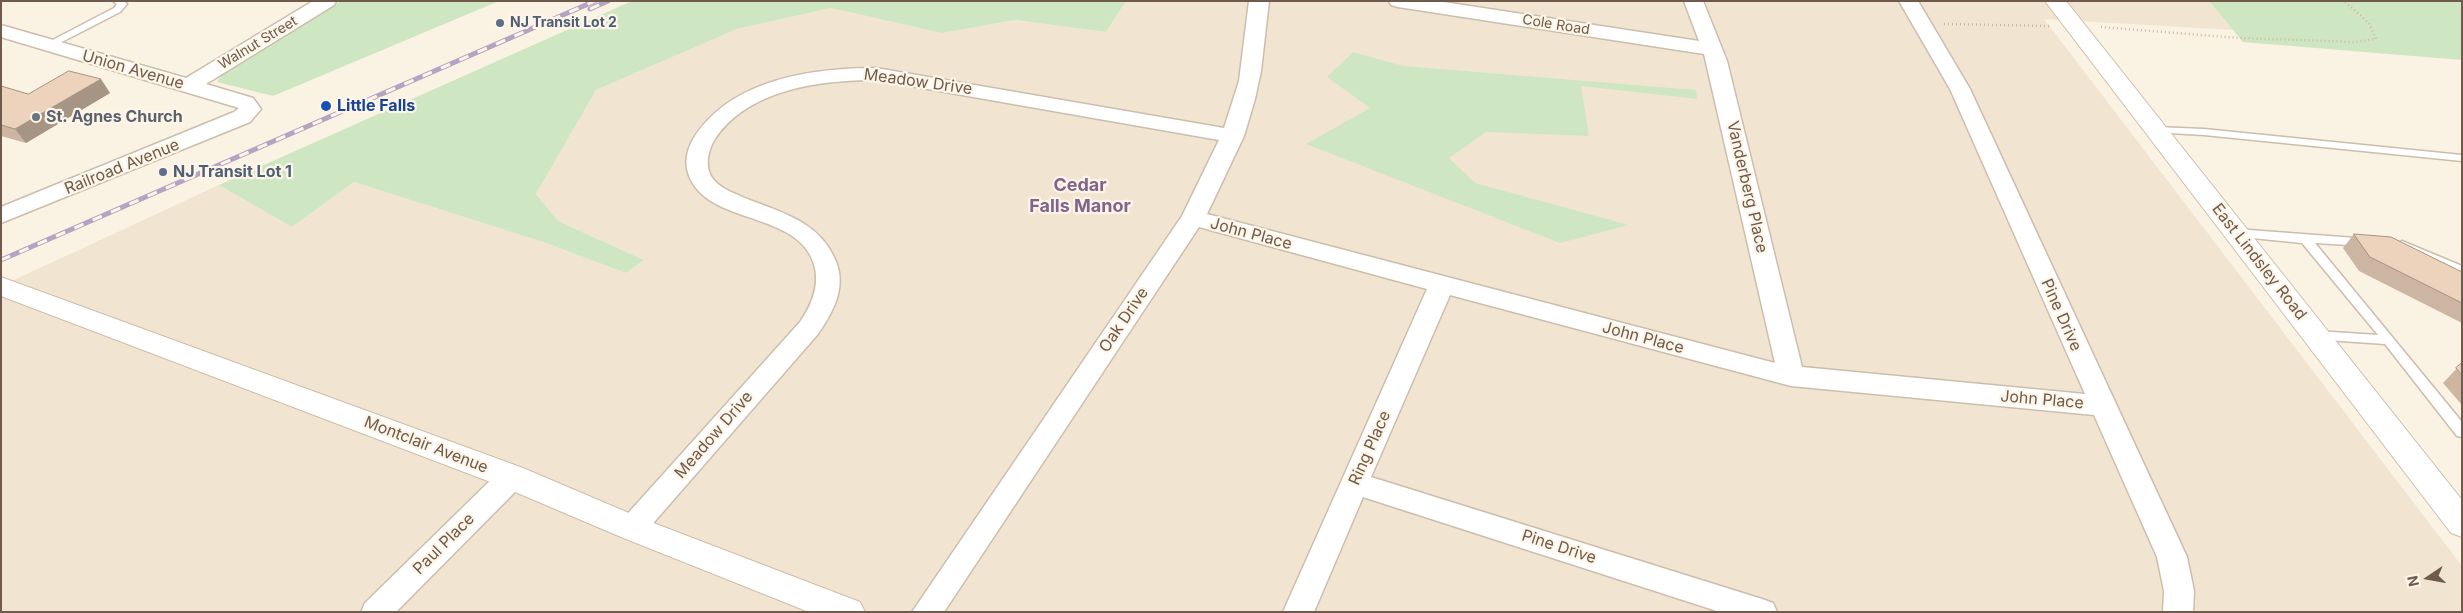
<!DOCTYPE html>
<style>
body{margin:0}
#map{position:relative;width:2463px;height:613px;overflow:hidden;background:#faf2e2;font-family:Inter,sans-serif}
canvas{display:block}
.frame{position:absolute;inset:0;border:2px solid #6f5a4b;pointer-events:none}
.north{position:absolute;left:2403px;top:553px;width:50px;height:50px;-webkit-text-stroke:4px #fdf6e8;paint-order:stroke;rotate:258deg;font-size:14px;font-weight:700;line-height:20px;text-align:center;color:#6f5a4b}
.north::after{content:'';display:block;margin:auto;width:18px;height:22px;background:#6f5a4b;clip-path:polygon(50% 0,100% 100%,50% 72%,0 100%)}
</style>
<div id="map">
<canvas width="2463" height="613"></canvas>
<div class="frame"></div>
<div class="north">N</div>
</div>
<script>
const c = document.querySelector('canvas').getContext('2d');
c.lineJoin = 'round';
function fillPath(path, color) {
  c.fillStyle = color;
  c.fill(path, 'evenodd');
}
function strokePath(path, color, width, dash) {
  c.strokeStyle = color;
  c.lineWidth = width;
  c.lineCap = dash ? 'butt' : 'round';
  c.setLineDash(dash || []);
  c.stroke(path);
}
function drawText(font, color, halo, rows, align = 'center') {
  c.font = font + ' Inter,sans-serif';
  c.lineWidth = 4.5;
  c.setLineDash([]);
  c.textBaseline = 'middle';
  c.strokeStyle = halo;
  c.fillStyle = color;
  for (const [text, x, y, turn = 0] of rows) {
    c.save();
    c.translate(x, y);
    c.rotate((+turn || 0) * Math.PI / 180);
    c.textAlign = isNaN(turn) ? turn : align;
    if (halo) c.strokeText(text, 0, 0);
    c.fillText(text, 0, 0);
    c.restore();
  }
}
const residential = new Path2D(`
 M1126,1H2209L2233,30L2044,19L2462,566V612H1V286L219,185L292,227L354,182L543,242L626,273L644,260L558,221L536,194L596,90L737,29L831,8L942,33L1015,20L1106,32Z`);
const green = new Path2D(`
 M341,1H499L273,96L217,82L221,75Z
 M632,1H1126L1106,32L1015,20L942,33L831,8L737,29L596,90L536,194L558,221L644,260L626,273L543,242L354,182L292,227L219,185Z
 M2209,1H2462V60L2243,42Z
 M1353,52L1403,66L1696,90L1697,99L1581,86L1589,136L1486,132L1449,158L1475,183L1629,225L1560,243L1306,144L1370,108L1327,77Z`);
const path = new Path2D(`
 M1944,24L2050,26
 M2101,27L2239,38L2355,42L2376,39L2369,23L2344,1`);
const lane = new Path2D(`
 M113,1H124L127,4L120,12L52,47H44L43,45L114,8L117,4Z
 M2156,127L2204,129L2462,155V161L2204,135L2152,132L2151,130Z
 M2236,229L2369,239L2371,242L2369,245L2365,246L2315,243L2462,422V437L2457,436L2385,344L2312,339L2311,336L2312,333L2317,331L2378,335L2302,243L2232,236L2230,233L2232,230Z
 M2402,241L2462,266V275L2398,248L2396,245Z`);
const street = new Path2D(`
 M313,1H336L334,5L206,84L253,98L261,109L250,122L1,223V207L234,112L239,108L1,37V25L186,78Z
 M1249,1H1269L1261,71L1255,99L1244,136L1207,214L1775,363L1704,54L1398,7L1391,5L1389,1H1437L1699,41L1684,1H1703L1727,61L1802,367L2085,394L1950,89L1899,1H1918L1970,89L2187,557L2194,591L2193,612H2163L2164,591L2157,557L2094,415L1791,386L1450,295L1371,477L1762,599L1773,603L1777,612H1720L1363,497L1314,612H1283L1427,289L1199,227L944,612H912L1182,216L1219,140L876,80C821,80 748,89 715,139C708,150 704,167 713,179C719,187 729,191 738,195C774,211 816,218 834,257C848,285 834,311 818,334L642,536L632,540L622,536L617,528L622,520L800,322C811,306 819,288 815,268C803,215 724,224 696,188C683,171 684,153 695,136C733,79 812,68 876,68L1224,128L1239,81Z
 M512,466L522,469L526,477L522,485L396,612H361L365,603L502,469Z`);
const secondary = new Path2D(`
 M2045,1H2066L2462,500V537L2451,533Z
 M1,277L523,468L643,519L860,602L865,612H809L621,537L501,486L1,296Z`);
const rail = new Path2D(`
 M590,9L608,1
 M1,260L595,1`);
const wall = new Path2D(`
 M1,86L28,94L110,93L26,143L1,136Z
 M2354,234L2462,272V323L2359,271L2343,248Z
 M2462,363V405L2443,383Z`);
const shadedWall = new Path2D(`
 M101,79L110,93L26,143L15,129Z`);
const building = new Path2D(`
 M69,71L101,79L15,129L1,125V86L28,94Z
 M2354,234L2391,237L2462,272V303L2370,257Z
 M2462,363V375L2456,368Z`);
const markers = [
 [500,23,5,"#5c6f8a"],
 [326,106,6,"#1a4fb4"],
 [36,117,5,"#6b7280"],
 [163,172,5,"#5c6f8a"]
];
const farServicenames = [
 ["NJ Transit Lot 2",510,23]
];
const farStreetnames = [
 ["Cole Road",1556,25,9],
 ["Walnut Street",258,43,-31]
];
const streetNames = [
 ["Union Avenue",133,70,16],
 ["Meadow Drive",918,82,8],
 ["Railroad Avenue",122,167,-22],
 ["Vanderberg Place",1747,187,77],
 ["John Place",1251,234,15],
 ["East Lindsley Road",2259,262,52],
 ["Pine Drive",2061,315,66],
 ["Oak Drive",1124,320,-56],
 ["John Place",1643,338,15],
 ["John Place",2042,400,5],
 ["Meadow Drive",714,435,-49],
 ["Montclair Avenue",426,445,21],
 ["Ring Place",1370,448,-66],
 ["Paul Place",444,544,-45],
 ["Pine Drive",1559,547,18]
];
const transitNames = [
 ["Little Falls",337,106]
];
const worshipNames = [
 ["St. Agnes Church",46,117]
];
const serviceNames = [
 ["NJ Transit Lot 1",173,172]
];
const neighbourhoodNames = [
 ["Cedar",1080,186],
 ["Falls Manor",1080,207]
];
fillPath(residential, '#f1e5d1');
fillPath(green, '#cee6c2');
strokePath(lane, '#ccbdad', 3);
strokePath(street, '#ccbdad', 3);
strokePath(secondary, '#cfbdaa', 2);
strokePath(path, '#d2b7a0', 2.5, [1, 3]);
fillPath(lane, '#fff');
fillPath(street, '#fff');
fillPath(secondary, '#fff');
strokePath(rail, '#b6a2c2', 5);
strokePath(rail, '#fdf6e8', 3, [10]);
fillPath(wall, '#ccb5a2');
fillPath(shadedWall, '#a69484');
fillPath(building, '#edd3bc');
strokePath(building, '#a69484', 1);
for (const [x, y, r, color] of markers) {
  const dot = new Path2D();
  dot.arc(x, y, r, 0, 2 * Math.PI);
  c.fillStyle = color;
  c.fill(dot);
  strokePath(dot, '#fdf6e8', 2);
}
drawText('bold 14px', '#4e5e75', '#fdf6e8', farServicenames, 'left');
drawText('14px', '#6f5a4b', '#fdf6e8', farStreetnames);
drawText('16px', '#6f5a4b', '#fdf6e8', streetNames);
drawText('bold 16px', '#164399', '#fdf6e8', transitNames, 'left');
drawText('bold 16px', '#5b616d', '#fdf6e8', worshipNames, 'left');
drawText('bold 16px', '#4e5e75', '#fdf6e8', serviceNames, 'left');
drawText('bold 18px', '#81638c', '#fdf6e8', neighbourhoodNames);
</script>
